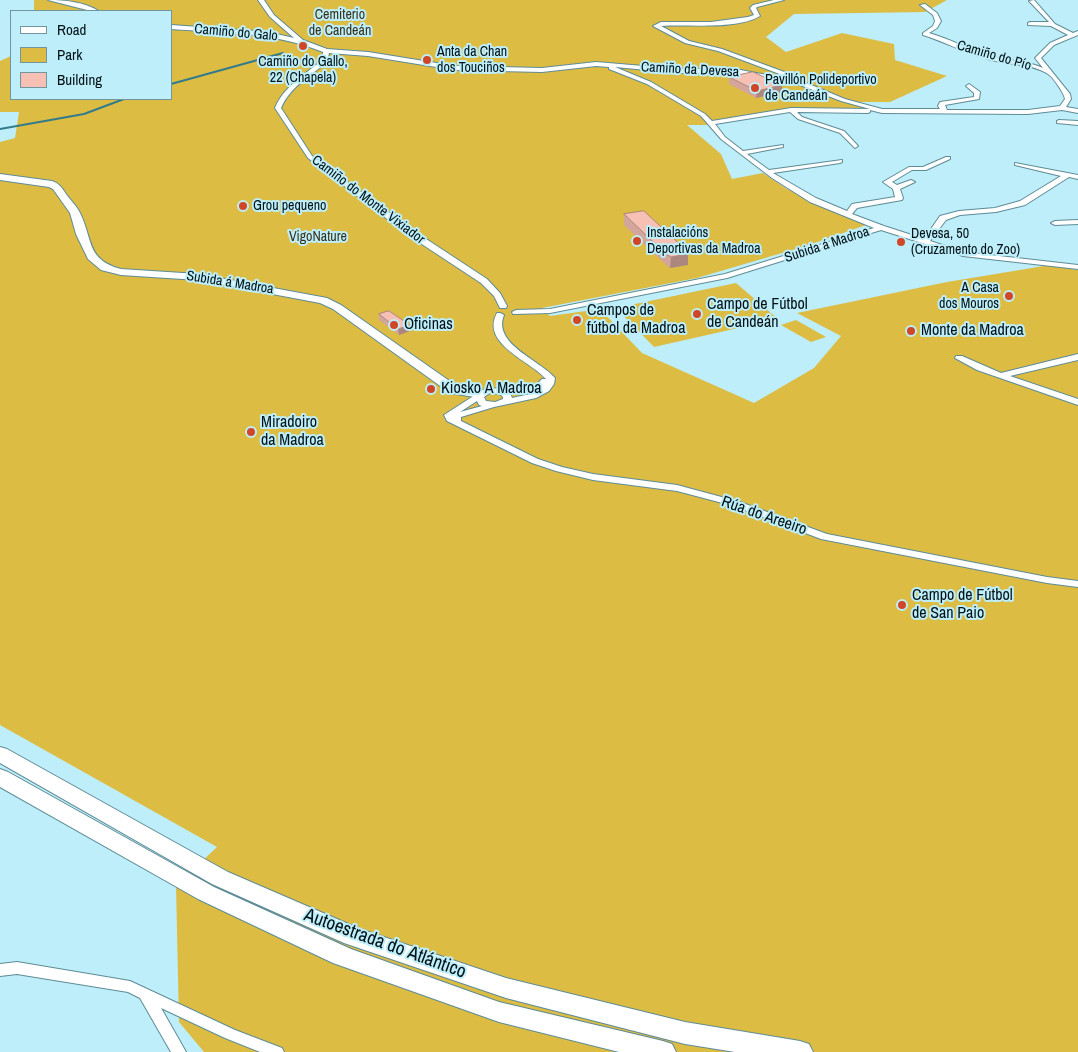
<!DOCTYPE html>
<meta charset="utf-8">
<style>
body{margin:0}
#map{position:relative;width:1078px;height:1052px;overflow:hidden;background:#beeefa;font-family:"Archivo Narrow",sans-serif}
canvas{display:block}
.legend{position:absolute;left:10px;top:10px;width:162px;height:90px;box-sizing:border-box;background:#beeefa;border:1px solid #72969e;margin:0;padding:6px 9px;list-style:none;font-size:15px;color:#011115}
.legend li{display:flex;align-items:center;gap:10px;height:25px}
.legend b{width:25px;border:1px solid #72969e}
</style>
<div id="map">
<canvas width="1078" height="1052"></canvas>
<ul class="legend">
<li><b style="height:6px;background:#fff"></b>Road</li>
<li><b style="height:14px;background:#dcbc43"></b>Park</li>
<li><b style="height:14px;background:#f6c1b4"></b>Building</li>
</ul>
</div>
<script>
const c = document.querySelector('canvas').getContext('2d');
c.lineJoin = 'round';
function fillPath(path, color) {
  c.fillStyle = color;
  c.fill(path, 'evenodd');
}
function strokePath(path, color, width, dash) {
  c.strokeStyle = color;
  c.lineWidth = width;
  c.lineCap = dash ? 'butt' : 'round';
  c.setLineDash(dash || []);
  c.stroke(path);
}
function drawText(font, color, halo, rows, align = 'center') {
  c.font = font + ' "Archivo Narrow",sans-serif';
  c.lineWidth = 4;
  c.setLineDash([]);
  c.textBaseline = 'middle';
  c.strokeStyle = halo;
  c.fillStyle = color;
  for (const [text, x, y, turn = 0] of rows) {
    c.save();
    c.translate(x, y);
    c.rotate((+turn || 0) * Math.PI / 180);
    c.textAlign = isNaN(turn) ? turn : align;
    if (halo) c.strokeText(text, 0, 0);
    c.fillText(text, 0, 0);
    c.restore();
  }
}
const green = new Path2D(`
 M34,0H947L925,12L794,14L766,37L786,52L842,33L894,44L895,60L947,76L890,102H852L869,109L823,108L772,112L712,125H687L721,154L732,179L763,173L787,189L866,225L806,246L697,278L542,308L550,316L600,309L642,353L754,403L814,368L841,336L797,313L947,282L1050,265L1078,270V1052H204L179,1022L176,886L217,847L0,725V142L15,138L19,112H0V61L11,56V99H171V11H34Z
 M736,283L778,319L654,347L616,308Z
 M796,320L826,337L811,342L781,325Z`);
const stream = new Path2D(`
 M171,84L283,53
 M0,129L84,114L124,99`);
const street = new Path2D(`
 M48,0C65,0 84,2 99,11H91Z
 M258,0H264L274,15L303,40L327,49L368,52L455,66L542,68L596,62L679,69H735L804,82L845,99L882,109H940L938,106L940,102L974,97V93L966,86L969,84L980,92L979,99L945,105L947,110H1028L1060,106L1065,99C1064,93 1053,77 1048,74C1031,63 1007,65 988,59C965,53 945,42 923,35V33L933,26L935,21L933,15L920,5L925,4L937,13L941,21L937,28L929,33C950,39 968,49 989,56C1007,61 1026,60 1043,68L1035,58L1050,43L1068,35L1051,26L1028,25V23L1030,22H1049L1029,1L1034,0L1055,24L1073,33L1078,31V35L1054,45L1041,58L1070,94L1071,99L1066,107L1078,109V113L1062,110L1028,114L882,113L870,110V112L868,113L797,112L802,117L844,131L858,146L855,148L840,133L798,119L790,112L715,124L725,137L743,151L783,145V147L747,154L769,170L842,160V162L840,163L773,173L816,198L847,211L852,204L895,197L893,189L883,182L909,167H923L946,157H950V159L926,170H912L892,182L897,185L911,180L915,182L900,189L903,198L902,200L857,208L852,214L884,226L924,239L940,216L959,211L995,208L1020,201L1061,176L1015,165V163L1078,175V179L1069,177L1025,205L996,212L960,215L946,220L930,241L964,252L1078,265V269L963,256L881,230L727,278L550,313L513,314L512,312L516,310L550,309L725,274L874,228L810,202L772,178L721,139L701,116L647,84L609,69V67L596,66L542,72L455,70L368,56L329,53L327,62C310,76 290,87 281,108L312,156L414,231L487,279L500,293L507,306L506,308H500L494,296L481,283L408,235L308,158L275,108C284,86 305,75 322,60L323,52C274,32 224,33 171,29V25L268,32L294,38L270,17ZM615,67L679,73H735L800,85L841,101L870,109L791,108L712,121L705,114L651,82Z
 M774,0H784L757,7L756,8L760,16C737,30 688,24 661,26L689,41L722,49L787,73L788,74L785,76L718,51L685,43L653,26L661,22H711L748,17L754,15L750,8L753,5Z
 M1059,120L1078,121V125L1057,123V121Z
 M1078,220V224L1055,225L1051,223L1055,221Z
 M497,313H500L504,315C492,344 540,360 555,378L554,384L549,391L536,398L494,407L461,417V421L538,459L562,467L593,474L677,485L740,502L827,534L1047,577L1078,581V587L1047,583L821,539L734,506L677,491L593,480L556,471L532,463L447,421L444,415L486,388L503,389L537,384L542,379H546C531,361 480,344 497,313ZM540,389L530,394L512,398L510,393ZM490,393L500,394L503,397V399L495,402L486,401L484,397ZM477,401L479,405L482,406L460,412Z
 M1078,354V360L1010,376L1078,399V405L977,370L955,358L956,356H962L1001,373Z
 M17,962L130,981L235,1030L282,1048L284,1052H260L225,1038L161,1008L186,1052H171L140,998L128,992L17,974L0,976V964Z`);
const secondary = new Path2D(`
 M0,174L52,181C59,183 62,188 66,194C70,200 77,206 80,213C93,239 86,260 121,269L198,274L327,298L341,305L458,387L481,390L487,394L481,398L450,393L333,309L320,303L198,280L121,275L101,270L88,259L76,234L70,213L53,189L49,187L0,180Z`);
const highway = new Path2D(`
 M0,747L7,749L228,872L360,929L506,978L685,1022L800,1041L809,1044L813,1052H735L685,1044L506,998L344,943L212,884L0,763Z
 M0,769L8,772L214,887L351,949L499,1002L663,1041L672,1044L676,1052H619L499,1022L333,963L198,899L0,787Z`);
const wall = new Path2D(`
 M729,77L782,85V92L756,98L729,84Z
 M624,214L687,251L688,265L670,268L666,265L624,225Z
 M379,314L410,325V331L399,335L379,320Z`);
const shadedWall = new Path2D(`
 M782,85V92L756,98L757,91Z
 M687,251V254H688V265L670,268L671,257Z
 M410,325V331L399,335L398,329Z`);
const building = new Path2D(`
 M753,72L782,85L757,91L729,77Z
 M644,211L687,251H686L688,254L671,257L667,255L624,214Z
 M389,311L410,325L398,329L379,314Z`);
const markers = [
 [303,46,5,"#d04626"],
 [427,60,5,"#d04626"],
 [755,88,5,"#d04626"],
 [243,206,5,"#d04626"],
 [637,241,5,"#d04626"],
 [901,242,5,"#d04626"],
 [1009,296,5,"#d04626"],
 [697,314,5,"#d04626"],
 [577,320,5,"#d04626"],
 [394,325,5,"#d04626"],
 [911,331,5,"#d04626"],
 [431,389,5,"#d04626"],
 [251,432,5,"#d04626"],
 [902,605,5,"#d04626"]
];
const farParknames = [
 ["Cemiterio",340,15],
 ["de Candeán",340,31],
 ["VigoNature",318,237]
];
const farStreetnames = [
 ["Camiño do Galo",236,33,5],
 ["Camiño do Pío",994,56,16],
 ["Camiño da Devesa",690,70,3],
 ["Camiño do Monte Vixiador",368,200,37],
 ["Subida á Madroa",827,245,-18],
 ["Subida á Madroa",230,283,9]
];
const farPoinames = [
 ["Anta da Chan",437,52],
 ["dos Touciños",437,68],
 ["Camiño do Gallo,",303,62,"center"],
 ["22 (Chapela)",303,78,"center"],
 ["Pavillón Polideportivo",765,80],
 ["de Candeán",765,96],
 ["Grou pequeno",253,206],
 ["Instalacións",647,233],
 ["Deportivas da Madroa",647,249],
 ["Devesa, 50",911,234],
 ["(Cruzamento do Zoo)",911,250],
 ["A Casa",999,288,"right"],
 ["dos Mouros",999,304,"right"]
];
const poiNames = [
 ["Campo de Fútbol",707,305],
 ["de Candeán",707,323],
 ["Campos de",587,311],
 ["fútbol da Madroa",587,329],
 ["Oficinas",404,325],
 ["Monte da Madroa",921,331],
 ["Kiosko A Madroa",441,389],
 ["Miradoiro",261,423],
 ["da Madroa",261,441],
 ["Campo de Fútbol",912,596],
 ["de San Paio",912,614]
];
const streetNames = [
 ["Rúa do Areeiro",764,516,19]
];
const nearStreetnames = [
 ["Autoestrada do Atlántico",385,944,20]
];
fillPath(green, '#dcbc43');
strokePath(stream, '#327b8b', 2);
strokePath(street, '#5e8c96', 2);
strokePath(secondary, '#5e8c96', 2);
strokePath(highway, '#5e8c96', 2);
fillPath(street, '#fff');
fillPath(secondary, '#fff');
fillPath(highway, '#fff');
fillPath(wall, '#d4a69b');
fillPath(shadedWall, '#ac877e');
fillPath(building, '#f6c1b4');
strokePath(building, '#ac877e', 1);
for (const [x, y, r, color] of markers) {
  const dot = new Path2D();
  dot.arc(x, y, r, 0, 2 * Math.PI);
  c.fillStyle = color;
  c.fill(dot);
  strokePath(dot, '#beeefa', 2);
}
drawText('14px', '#373019', '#beeefa', farParknames);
drawText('14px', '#011115', '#beeefa', farStreetnames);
drawText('14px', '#011115', '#beeefa', farPoinames, 'left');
drawText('16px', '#011115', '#beeefa', poiNames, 'left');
drawText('16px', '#011115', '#beeefa', streetNames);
drawText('19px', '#011115', '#beeefa', nearStreetnames);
</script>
